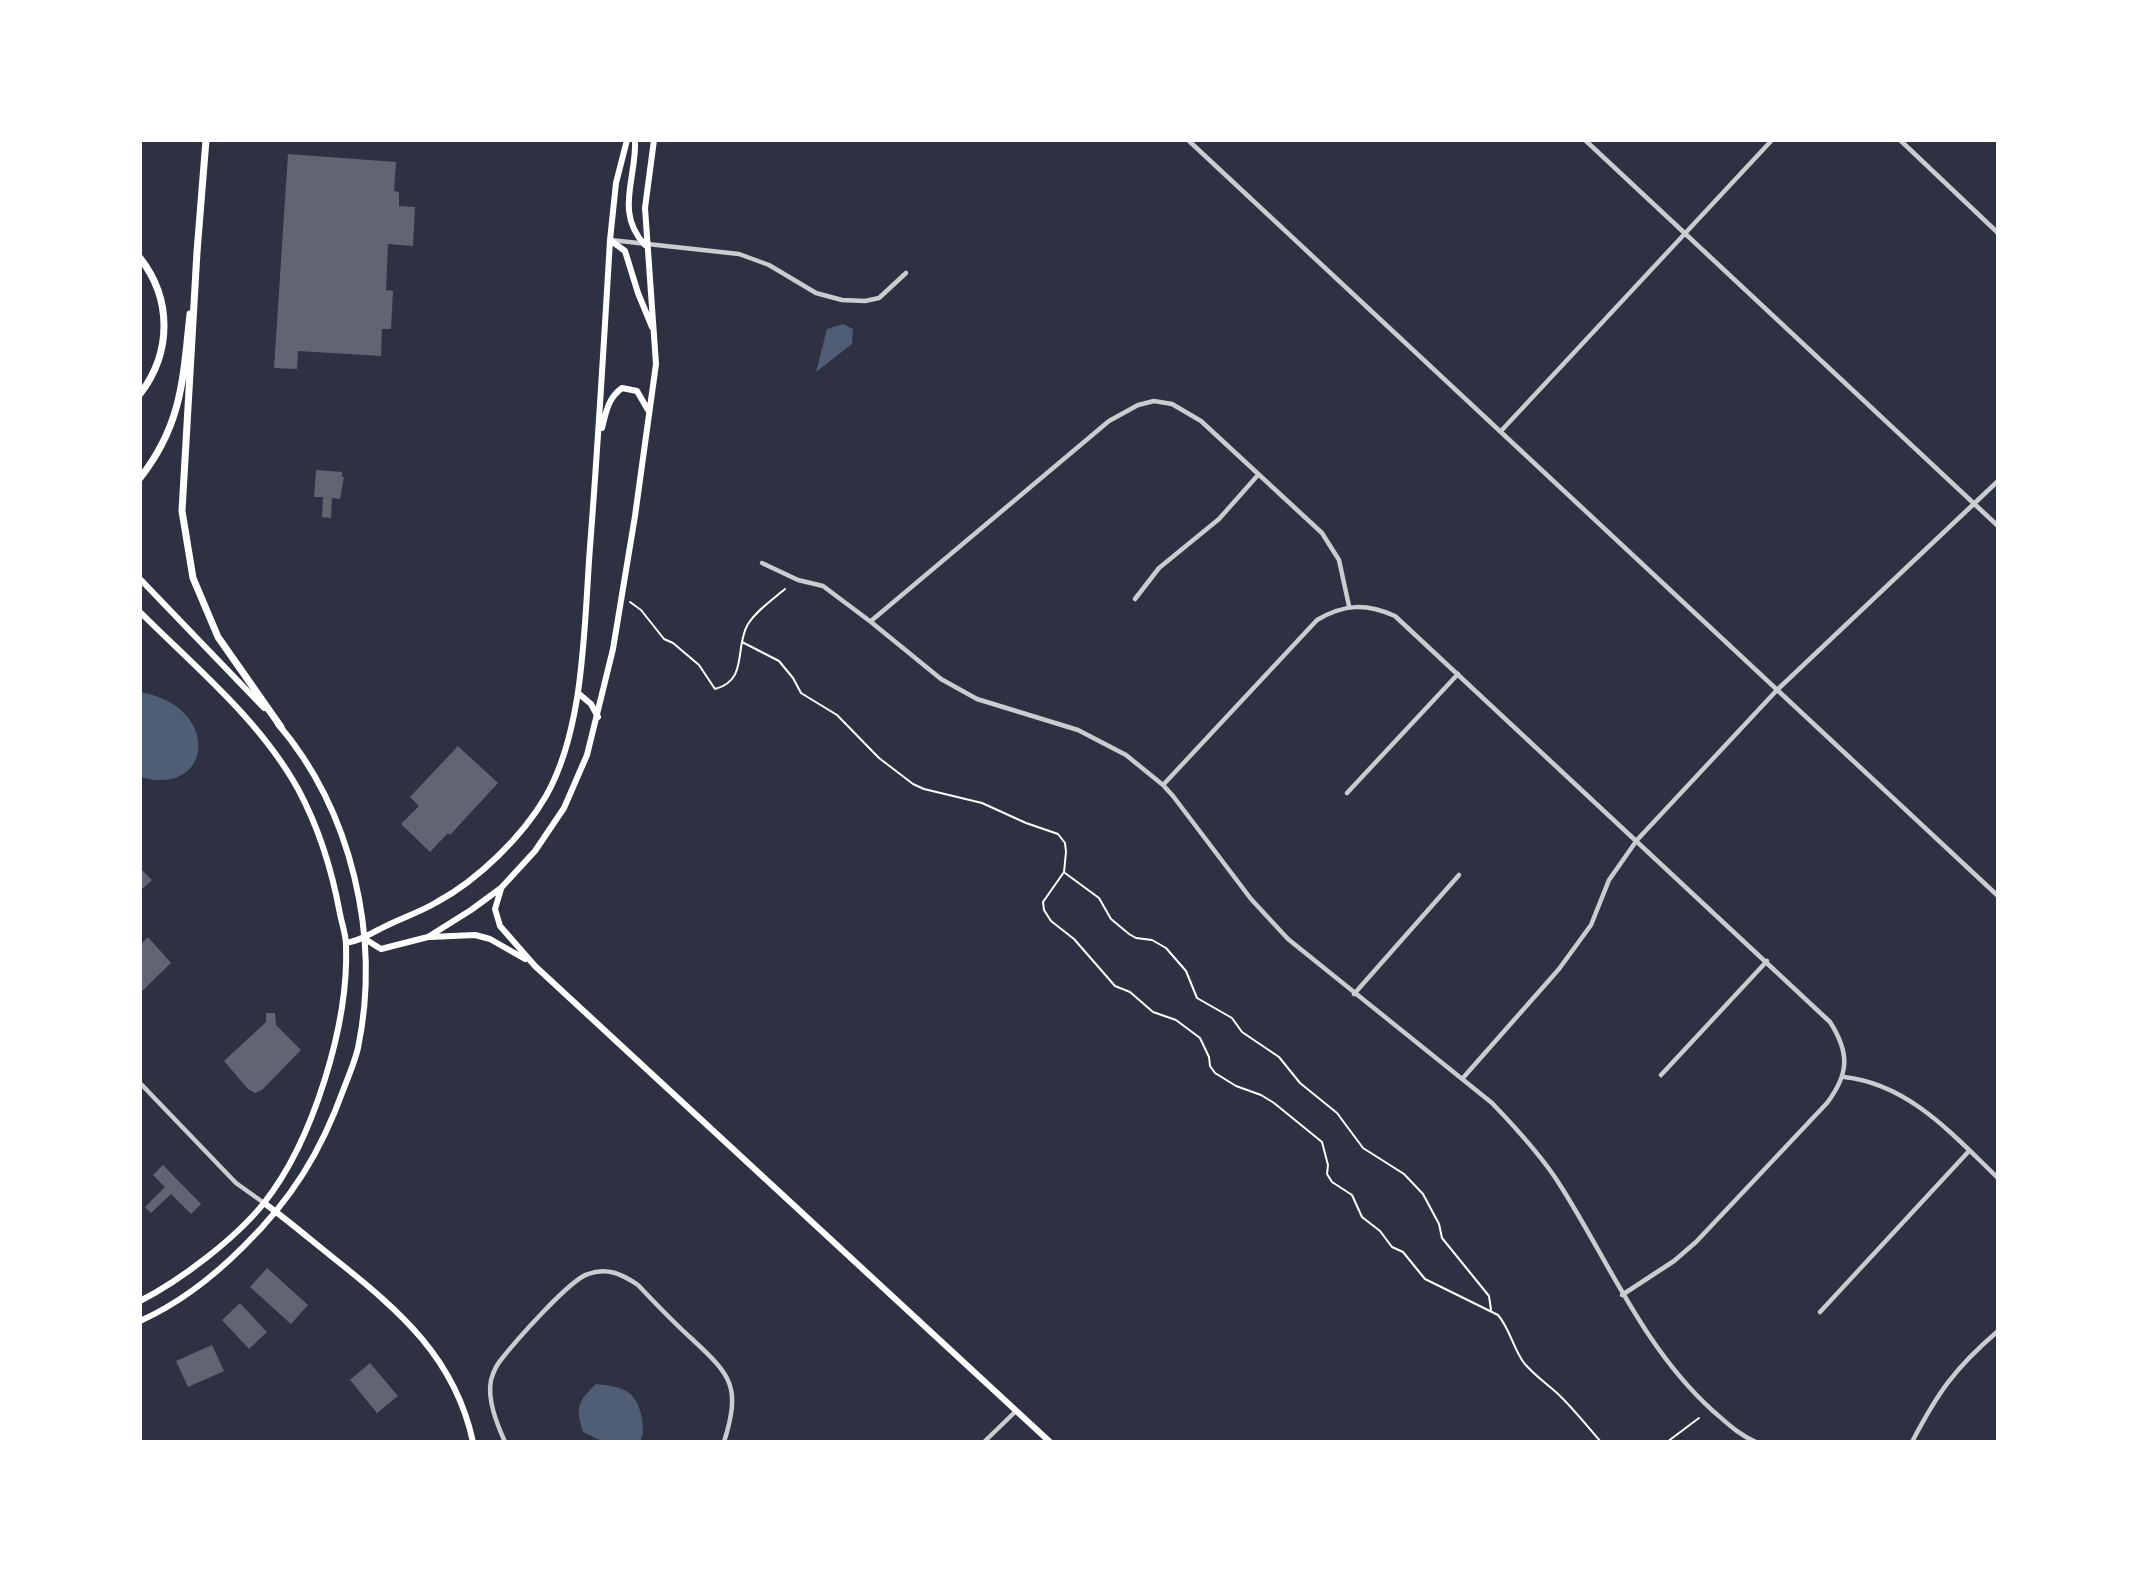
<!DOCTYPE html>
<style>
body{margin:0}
#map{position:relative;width:2138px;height:1582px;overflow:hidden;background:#2d3142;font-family:Karla,sans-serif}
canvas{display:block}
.frame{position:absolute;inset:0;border:142px solid #fff;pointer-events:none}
</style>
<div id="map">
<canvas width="2138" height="1582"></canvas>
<div class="frame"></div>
</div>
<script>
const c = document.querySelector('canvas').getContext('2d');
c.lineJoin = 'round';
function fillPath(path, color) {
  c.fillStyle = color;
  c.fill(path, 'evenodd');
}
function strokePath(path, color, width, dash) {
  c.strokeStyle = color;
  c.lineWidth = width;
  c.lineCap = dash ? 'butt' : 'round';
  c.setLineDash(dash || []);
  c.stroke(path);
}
const water = new Path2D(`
 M843,324L853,329L852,344L816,372L827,329Z
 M140,692C221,705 215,798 140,777Z
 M596,1384C623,1387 637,1390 642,1419C643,1428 644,1433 640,1442H604L583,1432C575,1408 578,1401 596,1384Z`);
const building = new Path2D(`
 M288,154L396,162L394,191L399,192V206L415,207L413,246L388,244L386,290L393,291L391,329H382L381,356L298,351L297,369L274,368Z
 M316,470L342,472V477H344L340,499L332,498L331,518L322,517L323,497H314Z
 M458,746L498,783L450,835L448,833L430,852L401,824L419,806L410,797Z
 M140,868L152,880L140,891Z
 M148,937L171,963L140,993V945Z
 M266,1013H275L276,1025L301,1050L262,1090L255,1093L248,1089L224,1061L266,1022Z
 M163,1165L201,1204L191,1214L171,1194L151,1213L145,1207L165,1187L153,1175Z
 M267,1268L308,1305L291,1324L250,1287Z
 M240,1303L267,1332L249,1349L222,1320Z
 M212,1345L224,1371L188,1387L176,1361Z
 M370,1363L398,1396L377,1413L350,1380Z`);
const path = new Path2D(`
 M630,602L641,610L664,639L673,643L699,665L715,689C749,680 734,647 748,624C757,610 772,600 785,589
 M742,642L779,661L793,678L801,693L837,715L879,758L913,784L924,789L982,803L1026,823L1058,834L1065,843L1066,852L1064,872L1043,902L1044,910L1051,921L1074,939L1115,986L1130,992L1153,1012L1176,1020L1200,1038L1209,1057L1210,1066L1215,1073L1236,1086L1261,1095L1274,1103L1322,1142L1328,1165L1327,1174L1332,1182L1352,1195L1362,1217L1380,1231L1392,1247L1403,1252L1425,1279L1498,1315C1510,1329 1513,1348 1524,1363C1534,1375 1546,1383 1557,1393C1573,1408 1587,1426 1601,1442
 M1065,873L1099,898L1111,919L1129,934L1136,938L1152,940L1166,948L1186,971L1197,998L1232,1018L1242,1032L1279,1057L1300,1083L1337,1113L1363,1148L1404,1174L1423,1194L1439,1224L1442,1238L1489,1296L1491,1310
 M1667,1442L1699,1418`);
const minor = new Path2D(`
 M1188,140L1998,896
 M1585,140L1998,526
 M1900,140L1998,233
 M611,240L739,254L769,265L816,293L842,300L865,301L879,298L906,273
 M1501,431L1772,140
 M762,563L798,580L823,586L871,622L941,679L977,699L1078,730L1126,755L1163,785L1173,796L1251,899L1288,939L1492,1103C1516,1128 1542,1156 1560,1185C1609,1262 1644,1349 1713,1411C1727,1423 1739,1435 1756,1442
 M1135,599L1159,568L1219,519L1258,475
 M871,621L1109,421L1138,405L1154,401L1172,404L1201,421L1322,533L1339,560L1349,606
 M1163,785L1317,620C1344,604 1366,603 1395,616L1830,1022C1850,1053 1849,1074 1827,1103L1696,1242L1674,1261L1622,1295
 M1347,793L1458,674
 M1354,994L1459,875
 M1661,1075L1767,961
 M1844,1077C1909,1084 1953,1135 1998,1178
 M1462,1079L1559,969L1591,925L1609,880L1637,840L1777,690L1998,481
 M140,1083L236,1183L264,1203
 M1820,1312L1969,1151
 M505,1442C497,1424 487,1400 491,1380C493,1373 496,1366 500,1361C514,1343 569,1280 588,1274C607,1267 622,1274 638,1285C655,1303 673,1322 692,1339C732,1376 741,1387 724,1442
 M984,1442L1016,1411
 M1912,1442C1938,1392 1955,1368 1998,1331`);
const secondary = new Path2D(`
 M635,140C637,178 614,212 645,245
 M610,240L625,251L638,293L652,327
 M602,428C606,412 608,398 622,388L637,391L648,410
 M578,693L591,704L598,717
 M501,889L495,909L500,926L535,966L1050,1442
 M430,937L475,935L490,939L525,959
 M365,939L381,949L428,937L471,910L501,888L535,851L564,808L587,755L613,649L635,516L656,364L645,208L654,140
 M346,943C361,940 366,936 380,929C398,919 419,913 437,902C478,880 523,836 546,796C585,727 584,624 590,547C598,445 604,342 610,240L616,183L627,140
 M264,1203C289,1221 312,1241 336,1260C400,1311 455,1358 473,1442`);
const primary = new Path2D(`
 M140,579L264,708
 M140,612C195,667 260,720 298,789C319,828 332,870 340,914C342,924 346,935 346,945C349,1024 313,1141 264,1203C235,1239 181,1280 140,1301
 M140,1321C178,1304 214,1276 243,1247C292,1199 321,1152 344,1088C349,1075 355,1061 358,1048C381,937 352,811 278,724`);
const motorway = new Path2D(`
 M206,140L197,252L182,511L193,578L218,637L281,727
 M140,258C172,299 172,352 140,394
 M140,478C182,425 183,379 190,314`);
fillPath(water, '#4f5d75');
fillPath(building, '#626471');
strokePath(path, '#fff', 2);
strokePath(minor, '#caccd0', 4.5);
strokePath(secondary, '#fff', 6);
strokePath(primary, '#fff', 6);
strokePath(motorway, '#fff', 7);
</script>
